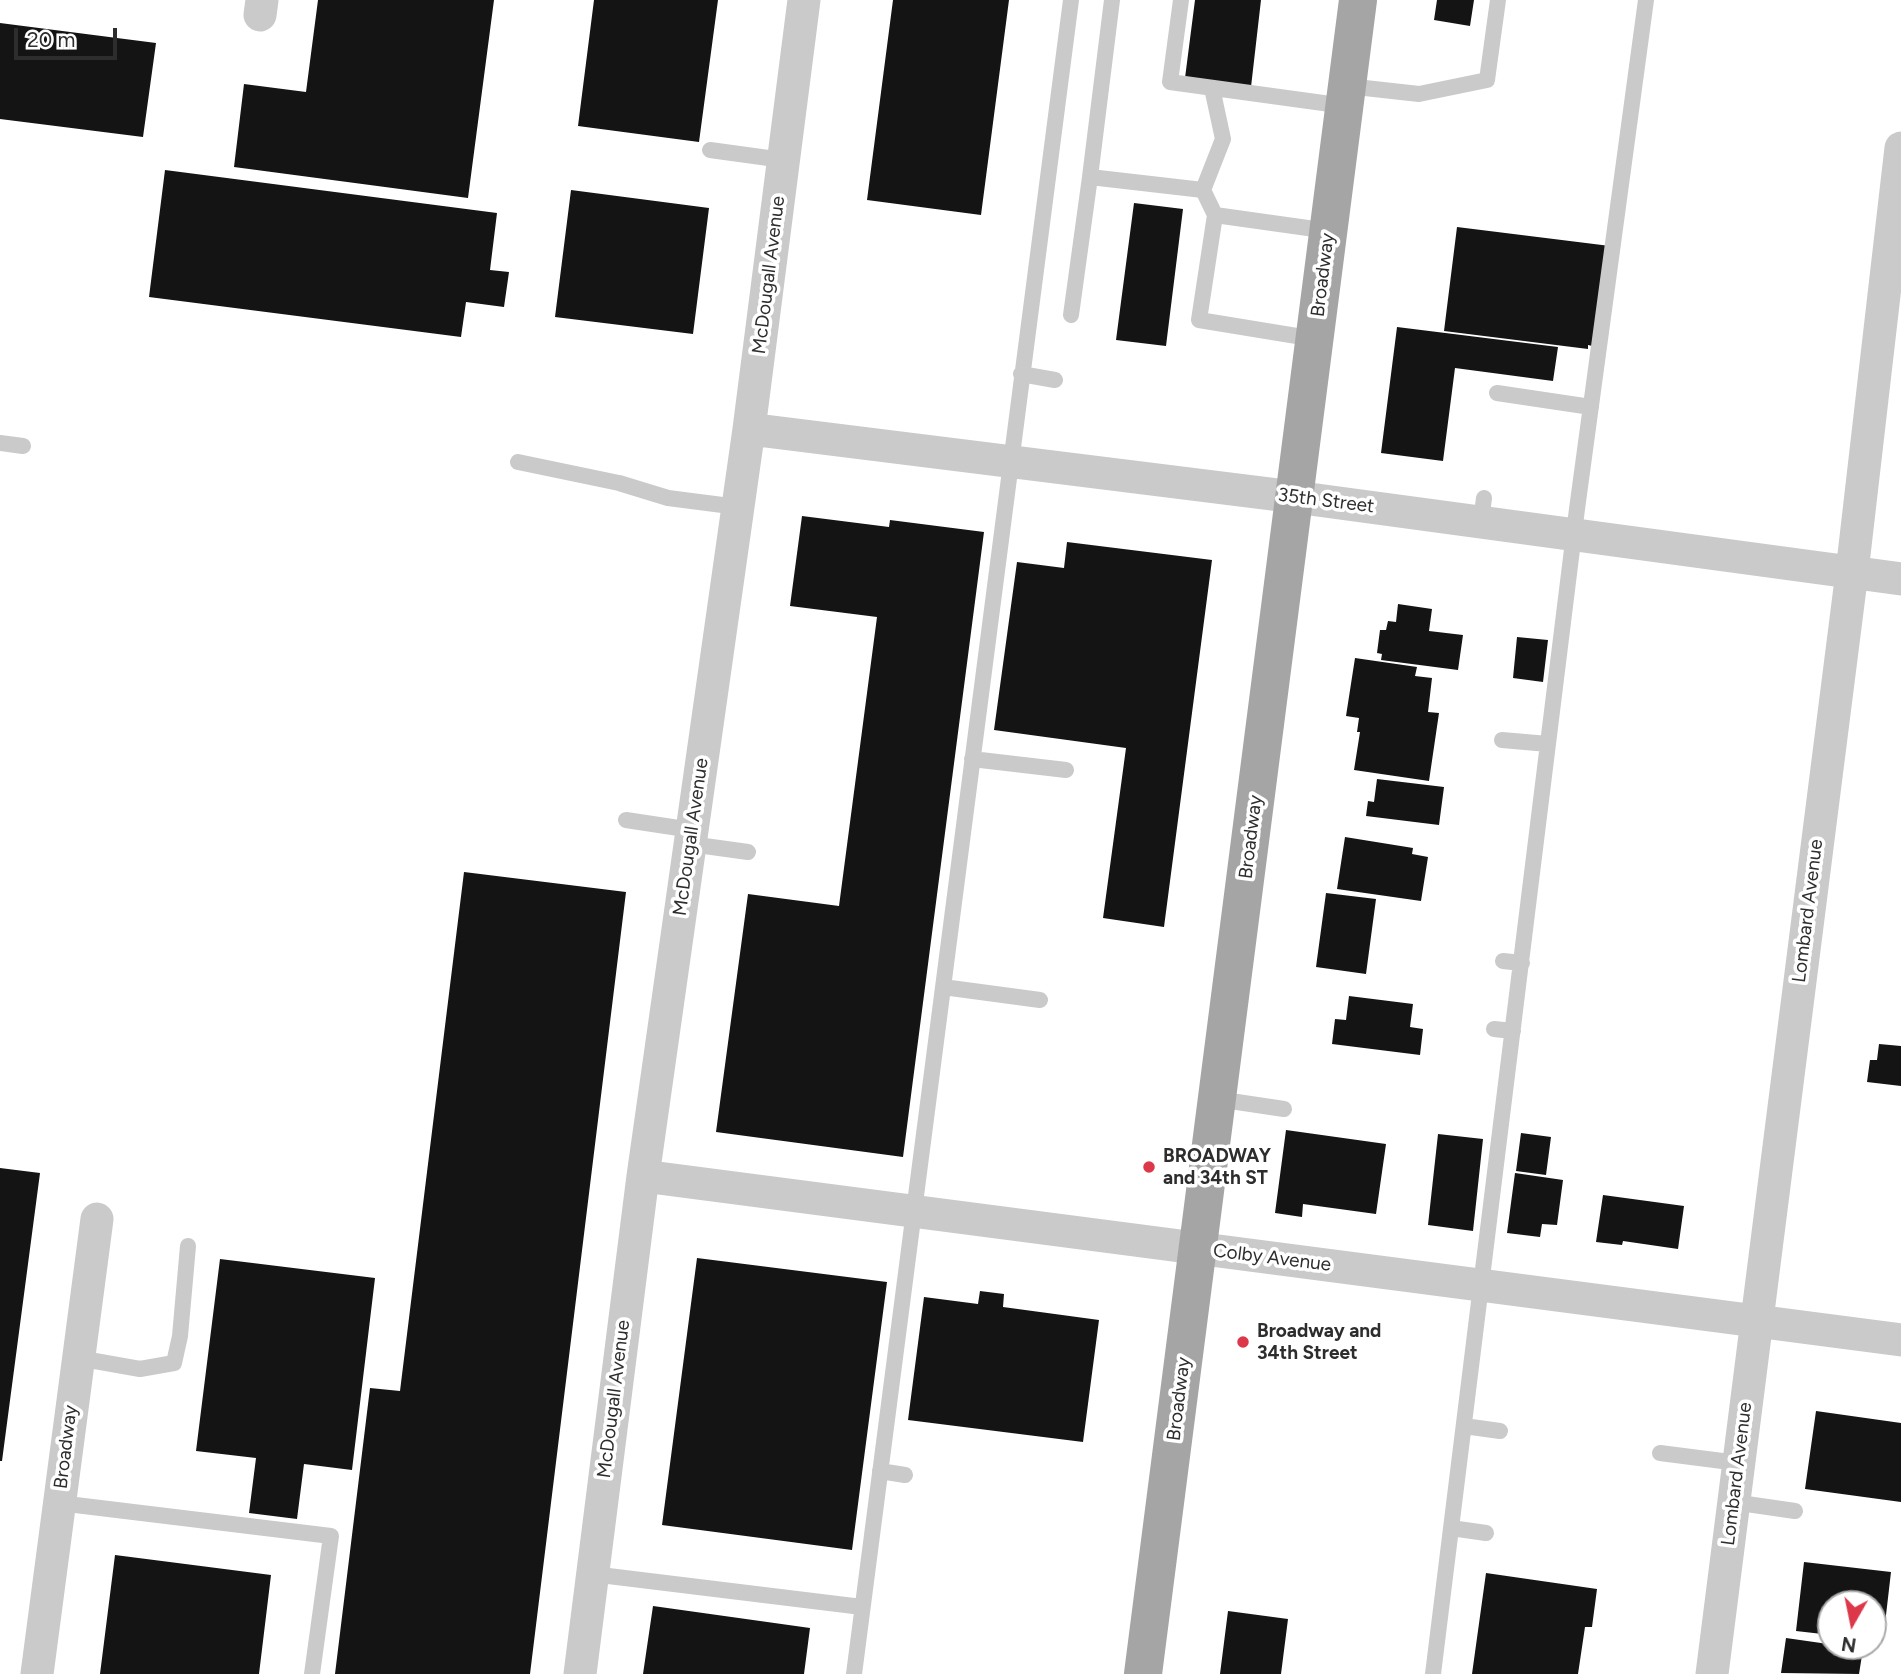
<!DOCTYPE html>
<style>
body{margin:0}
#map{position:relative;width:1901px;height:1674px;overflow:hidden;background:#fff;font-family:Figtree,sans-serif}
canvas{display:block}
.north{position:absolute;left:1817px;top:1590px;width:70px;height:70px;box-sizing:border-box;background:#fff;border:2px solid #ababab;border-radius:50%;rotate:189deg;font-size:19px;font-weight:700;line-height:28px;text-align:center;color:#2d2d2d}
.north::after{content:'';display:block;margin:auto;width:24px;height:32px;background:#dc384a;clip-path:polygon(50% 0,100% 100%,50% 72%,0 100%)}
.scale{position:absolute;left:14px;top:28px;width:103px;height:32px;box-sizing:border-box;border:4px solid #2d2d2d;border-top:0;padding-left:9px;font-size:21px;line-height:24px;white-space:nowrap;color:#2d2d2d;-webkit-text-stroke:5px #fff;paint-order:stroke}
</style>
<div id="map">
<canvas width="1901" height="1674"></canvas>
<div class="north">N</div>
<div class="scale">20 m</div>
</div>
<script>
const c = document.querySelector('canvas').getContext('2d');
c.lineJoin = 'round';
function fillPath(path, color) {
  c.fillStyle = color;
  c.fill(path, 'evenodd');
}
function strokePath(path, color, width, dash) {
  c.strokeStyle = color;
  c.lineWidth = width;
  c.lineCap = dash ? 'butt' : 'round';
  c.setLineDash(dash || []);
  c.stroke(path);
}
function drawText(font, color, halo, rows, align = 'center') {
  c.font = font + ' Figtree,sans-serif';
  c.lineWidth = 7;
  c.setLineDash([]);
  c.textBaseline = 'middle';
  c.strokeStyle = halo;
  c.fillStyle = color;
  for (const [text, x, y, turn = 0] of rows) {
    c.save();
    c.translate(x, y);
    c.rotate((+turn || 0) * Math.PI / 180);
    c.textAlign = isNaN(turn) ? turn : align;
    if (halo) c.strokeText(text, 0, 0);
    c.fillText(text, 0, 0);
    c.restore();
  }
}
const building = new Path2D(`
 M318,0H494L468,198L234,167L244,84L306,92Z
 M594,0H718L699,142L578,126Z
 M893,0H1009L981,215L867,200Z
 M1195,0H1261L1251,87L1185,78Z
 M1437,0H1474L1470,26L1434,20Z
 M0,23L156,43L143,137L0,119Z
 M165,170L497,213L490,270L509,272L504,307L466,302L461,337L149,297Z
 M571,190L709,208L693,334L555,317Z
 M1134,203L1183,209L1166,346L1116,340Z
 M1457,227L1610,246L1597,347L1588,345V349L1444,331Z
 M1397,327L1558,347L1553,381L1455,368L1443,461L1381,453Z
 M802,516L889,527L890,520L984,532L903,1157L716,1132L748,894L839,906L877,617L790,606Z
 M1067,542L1212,560L1164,927L1103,918L1126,748L994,730L1017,562L1064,568Z
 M1398,604L1432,609L1429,631L1463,635L1458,670L1381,660L1382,654L1377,653L1380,630H1386L1388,621L1396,622Z
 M1517,637L1548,640L1543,682L1513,678Z
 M1355,658L1417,667L1415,676L1432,678L1428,712L1439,713L1429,781L1354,770L1360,732H1357L1359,718L1346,716Z
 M1377,779L1444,787L1439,825L1366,816L1368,801L1374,802Z
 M1345,837L1413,848L1412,854L1428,857L1421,901L1337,889Z
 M464,872L626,892L530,1674H335L370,1388L400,1391Z
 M1326,893L1376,899L1366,974L1316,967Z
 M1349,996L1413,1004L1410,1027L1423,1029L1420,1055L1332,1044L1335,1019L1346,1020Z
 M1879,1044L1901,1046V1086L1867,1082L1870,1060H1877Z
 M1286,1130L1386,1144L1376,1214L1303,1204L1302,1217L1275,1213Z
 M1521,1133L1551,1137L1546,1175L1516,1171Z
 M1438,1134L1483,1139L1473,1231L1428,1225Z
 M0,1168L40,1173L2,1461H0Z
 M1515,1173L1563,1180L1557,1225L1542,1224L1540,1237L1507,1233Z
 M1603,1195L1684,1206L1678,1249L1623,1241L1622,1245L1596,1242Z
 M697,1258L887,1282L852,1550L662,1525Z
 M220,1259L375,1278L352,1470L304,1464L297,1519L249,1513L256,1458L196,1451Z
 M980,1291L1004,1294L1003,1307L1099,1320L1083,1442L908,1420L924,1297L978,1304Z
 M1816,1411L1901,1423V1502L1805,1489Z
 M115,1555L271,1575L259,1674H100Z
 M1804,1562L1891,1572L1883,1641L1873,1640V1604H1831V1635L1796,1631Z
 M1486,1573L1597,1589L1592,1627H1585L1578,1674H1472Z
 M653,1606L810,1628L804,1674H643Z
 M1228,1611L1288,1619L1281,1674H1220Z
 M1786,1638L1863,1649L1859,1674L1781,1673Z`);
const lane = new Path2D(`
 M1112,0L1090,177L1203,190L1215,215
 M1181,0L1170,82L1345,106
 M1347,86L1419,94L1487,80L1498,0
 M710,150L783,160
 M1203,190L1223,139L1212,88
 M1071,315L1090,177
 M1315,339L1199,320L1215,215L1329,231
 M1021,374L1055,380
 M1497,393L1591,407
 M0,443L23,446
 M518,462L619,483L668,498L738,507
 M1481,521L1484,498
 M1502,740L1548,744
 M972,759L1066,770
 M626,820L692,830
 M690,844L748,852
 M1503,961L1522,963
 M943,987L1040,1000
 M1494,1029L1513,1031
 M1217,1099L1284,1109
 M78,1358L140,1369L174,1363L180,1336L188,1246
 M1464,1426L1500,1431
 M1660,1453L1738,1463
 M880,1471L905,1475
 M1733,1502L1795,1511
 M59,1503L331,1536L312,1674
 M1451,1528L1486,1533
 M592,1574L862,1607
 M854,1674L1071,0
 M1433,1674L1577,509L1646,0`);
const street = new Path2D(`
 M260,15L262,0
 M749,429L1295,497L1901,579
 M643,1176L1901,1340
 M37,1674L97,1219
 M580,1674L643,1176L749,429L804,0
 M1712,1674L1852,572L1901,148`);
const primary = new Path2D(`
 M1143,1674L1358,0`);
const markers = [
 [1149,1167,7,"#dc384a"],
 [1243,1342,7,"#dc384a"]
];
const streetNames = [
 ["McDougall Avenue",769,275,-83],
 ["Broadway",1323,275,-83],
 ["35th Street",1326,501,7],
 ["McDougall Avenue",691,837,-82],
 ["Broadway",1251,837,-83],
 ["Lombard Avenue",1808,911,-83],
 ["Colby Avenue",1272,1258,7],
 ["McDougall Avenue",614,1399,-83],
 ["Broadway",1179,1399,-83],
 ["Broadway",66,1447,-83],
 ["Lombard Avenue",1737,1474,-83]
];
const poiNames = [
 ["BROADWAY",1163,1156],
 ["and 34th ST",1163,1178],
 ["Broadway and",1257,1331],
 ["34th Street",1257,1353]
];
fillPath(building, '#141414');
strokePath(lane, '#cacaca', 16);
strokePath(street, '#cacaca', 33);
strokePath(primary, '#a5a5a5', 38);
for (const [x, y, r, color] of markers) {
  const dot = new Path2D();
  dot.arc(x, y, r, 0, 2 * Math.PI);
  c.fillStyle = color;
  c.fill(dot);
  strokePath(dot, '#fff', 2.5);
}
drawText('19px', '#2d2d2d', '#fff', streetNames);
drawText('bold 19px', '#2d2d2d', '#fff', poiNames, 'left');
</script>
